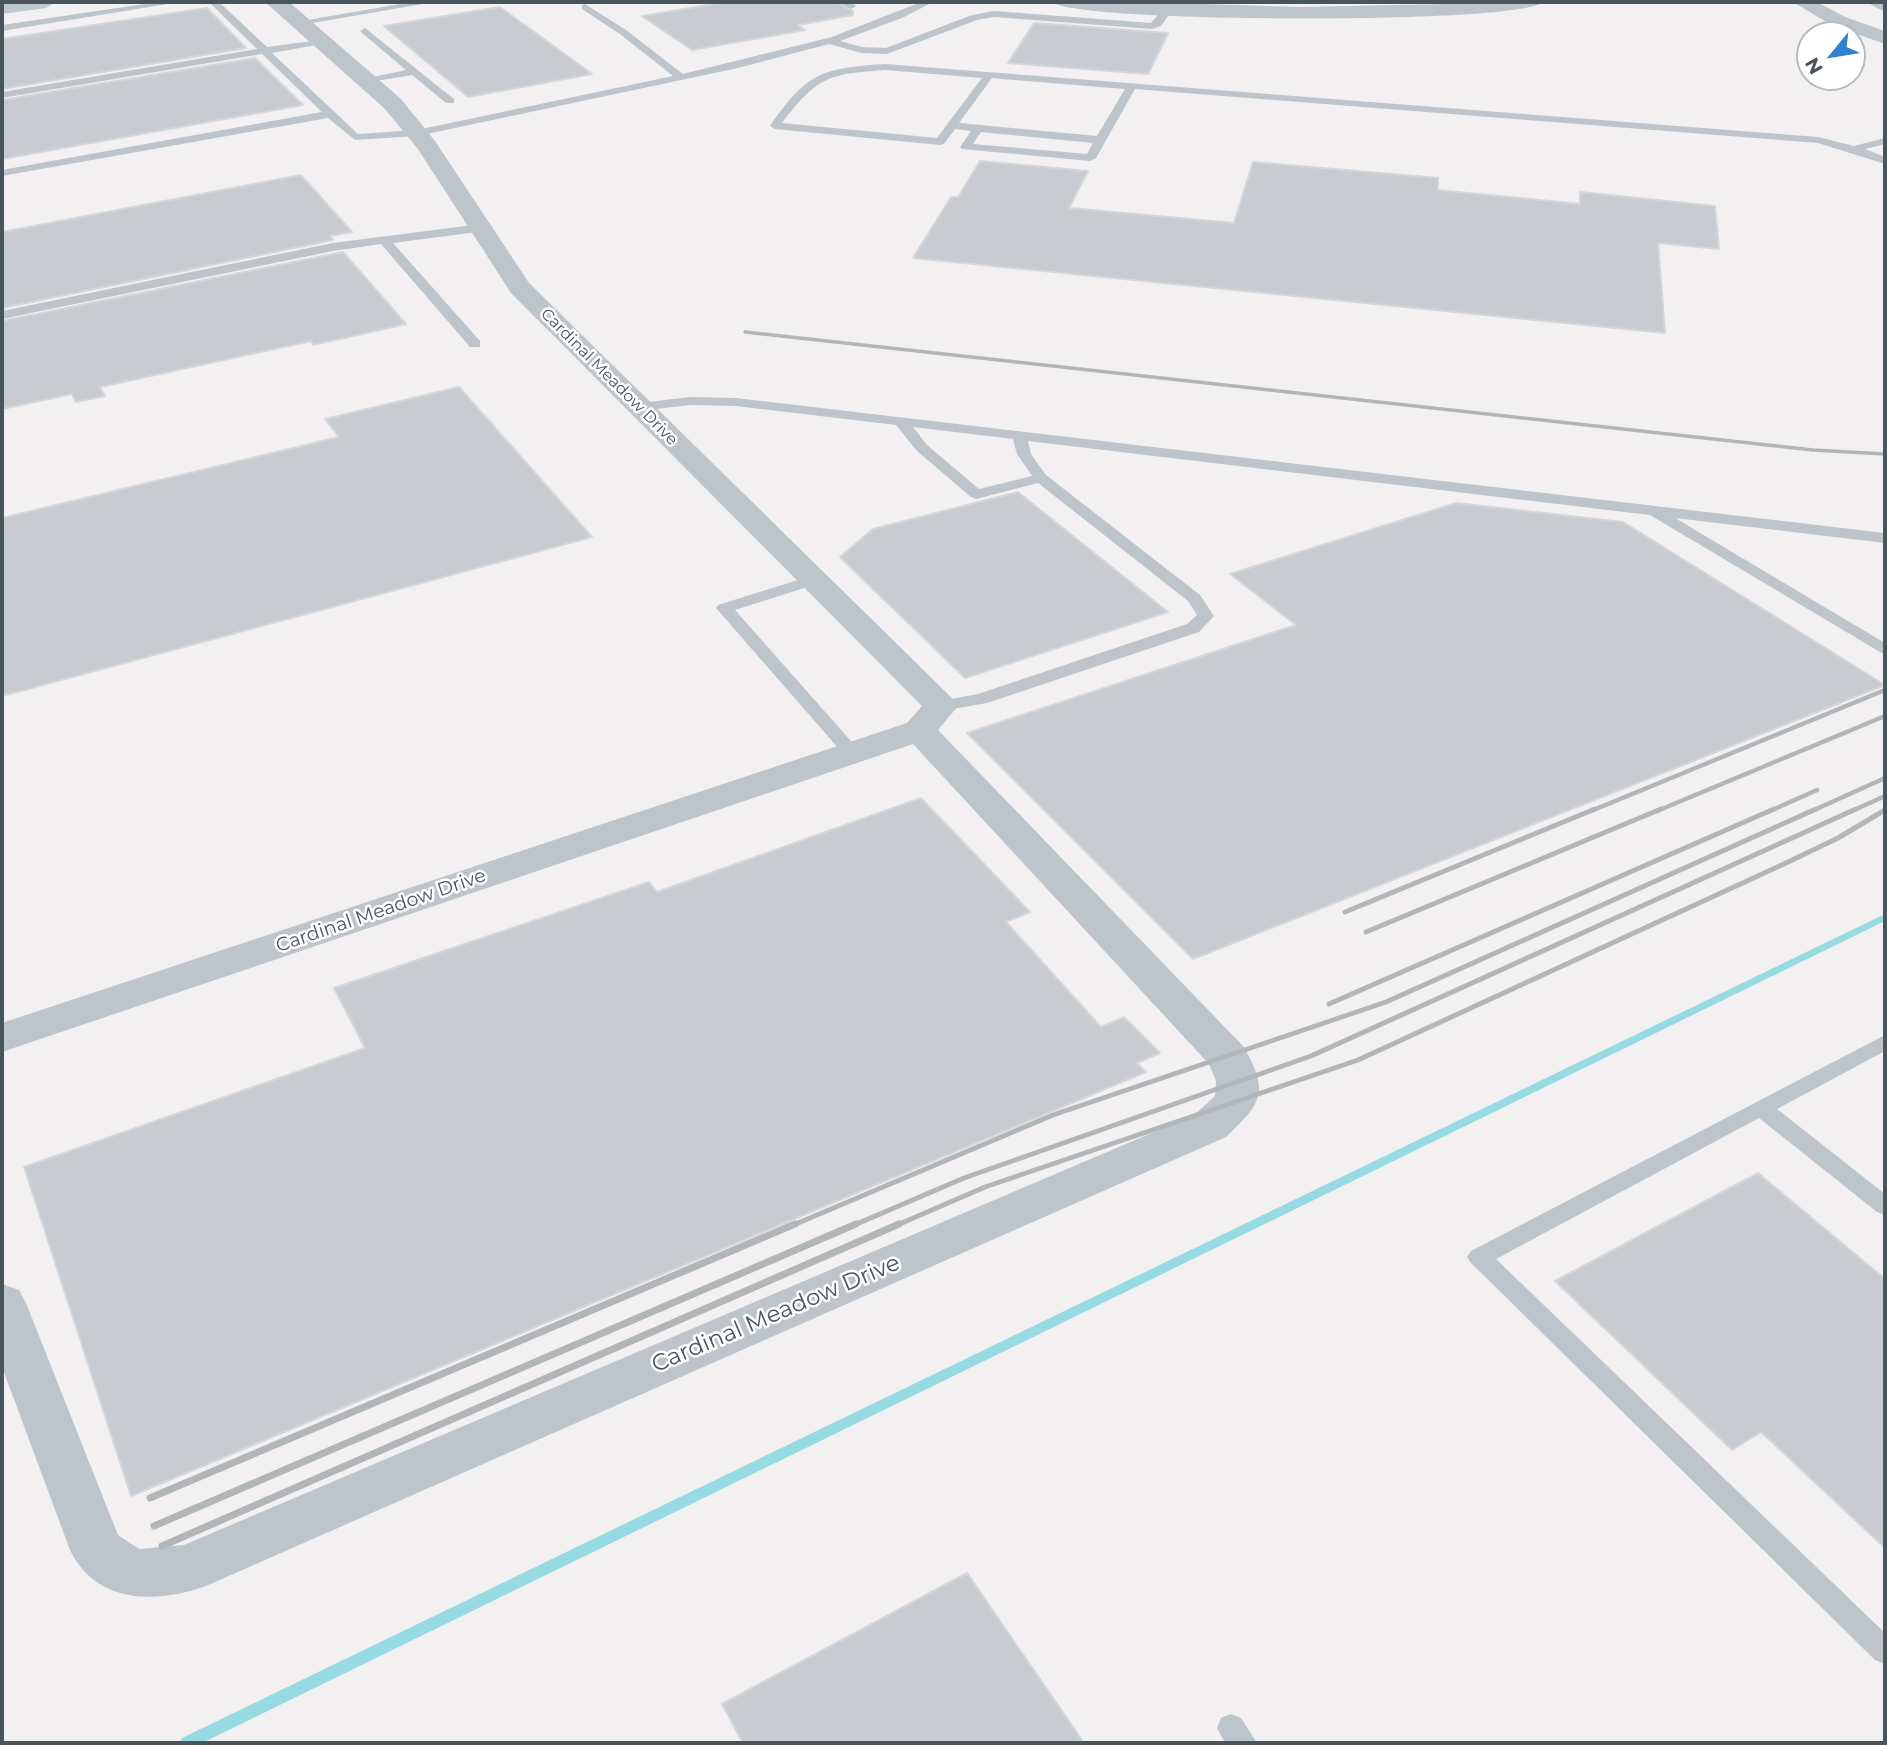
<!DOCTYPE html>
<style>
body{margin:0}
#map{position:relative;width:1887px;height:1745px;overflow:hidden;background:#f2f0f0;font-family:Montserrat,sans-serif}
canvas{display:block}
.frame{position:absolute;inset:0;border:4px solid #4a555b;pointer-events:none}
.north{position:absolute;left:1796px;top:21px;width:70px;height:70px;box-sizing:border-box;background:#fff;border:2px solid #b7bbbd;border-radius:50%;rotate:240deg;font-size:19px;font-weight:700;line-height:28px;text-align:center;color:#4a555b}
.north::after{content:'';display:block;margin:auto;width:24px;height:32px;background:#2e83cd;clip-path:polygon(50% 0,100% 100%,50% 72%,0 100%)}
</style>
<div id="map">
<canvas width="1887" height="1745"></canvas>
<div class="frame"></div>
<div class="north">N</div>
</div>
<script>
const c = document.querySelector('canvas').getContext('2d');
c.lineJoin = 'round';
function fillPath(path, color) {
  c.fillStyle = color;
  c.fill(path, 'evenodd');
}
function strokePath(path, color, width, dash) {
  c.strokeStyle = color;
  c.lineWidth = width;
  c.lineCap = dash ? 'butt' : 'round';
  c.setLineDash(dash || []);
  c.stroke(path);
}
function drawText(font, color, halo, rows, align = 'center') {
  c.font = font + ' Montserrat,sans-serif';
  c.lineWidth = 5;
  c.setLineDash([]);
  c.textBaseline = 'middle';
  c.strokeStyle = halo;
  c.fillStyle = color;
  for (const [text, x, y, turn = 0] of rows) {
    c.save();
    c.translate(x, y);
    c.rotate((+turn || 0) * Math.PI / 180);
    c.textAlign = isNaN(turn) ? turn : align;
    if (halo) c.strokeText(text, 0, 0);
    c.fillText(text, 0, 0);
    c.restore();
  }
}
const stream = new Path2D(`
 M1885,914V921L202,1743H180L182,1738Z`);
const building = new Path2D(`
 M726,2H836L853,11V15L798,25L805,30L692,50L642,16Z
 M500,7L592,74L468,97L384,26Z
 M207,8L246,48L2,89V39Z
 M1034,23L1115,29L1168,33L1148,74L1008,63Z
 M255,58L303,105L2,159V100Z
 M980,161L1088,171L1069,208L1234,223L1253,162L1438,178V190L1580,204V192L1715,206L1719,249L1658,243L1665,333L913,258L951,197H958Z
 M301,175L352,232L330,236L333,240L2,308V232Z
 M343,252L406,324L313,345L311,341L100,387L105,396L76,402L72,394L2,409V321Z
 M459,387L592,537L2,696V518L339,437L325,419Z
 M1018,492L1168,612L965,678L840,557L873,529Z
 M1456,503L1623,522L1885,685L1193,959L967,733L1296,625L1230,574Z
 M921,798L1030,912L1006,922L1101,1027L1124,1017L1160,1053L1137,1063L1146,1072L131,1496L24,1167L365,1048L334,988L649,882L657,892Z
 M1758,1173L1885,1279V1548L1761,1432L1732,1450L1555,1281Z
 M967,1573L1084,1743H743L722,1704Z`);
const service = new Path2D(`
 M158,2H180L2,31V25Z
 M209,2H219L267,47L327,39V43L272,53L358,134L417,130L673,76L620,34L582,9V5L585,4L626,30L683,74L832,37L921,2H933L902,18L840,41L862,47L886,48L972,15L994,11L1151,23L1165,7L1173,9L1161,26L1152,29L994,17L977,20L887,54L862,53L829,44L738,68L417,136L355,140L328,118L2,176V170L322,112L262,54L2,98V92L257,49Z
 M412,2H434L301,25L296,22Z
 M838,2H850L856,6L851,9Z
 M1866,2H1878L1885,5V12Z
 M365,28L454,99V103H446L412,75L364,83V79L406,70L362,33L360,31Z
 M885,64L1818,137L1854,146L1885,138V144L1865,149L1885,157V164L1818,143L1135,89L1096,158L1090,161L962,149L960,147L971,131L955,129L944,144L940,145L775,129L770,126C807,73 821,68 885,64ZM885,70L982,78L937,138L782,123C817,77 828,74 885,70ZM992,78L1002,79L1125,89L1097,136L959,123ZM981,132L1093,143L1087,154L973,144Z
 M481,224L487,228L485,231L393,243L480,341V347H470L381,244L333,251L2,319V311L333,243Z
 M690,397L736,398L1885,533V543L1675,518L1885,643V655L1650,515L1028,441L1031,454L1046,475L1200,595L1214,616L1199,632L987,703L941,711L935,710L932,706L935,702L978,694L1187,624L1197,615L1188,601L1038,483L976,499L971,497L917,451L896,425L736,406L690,405L640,411L633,407L640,403ZM913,427L1013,439L1017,454L1032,476L979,489L927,445Z
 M814,575L820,577L822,580L820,583L735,610L858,749L861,753L852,758L846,757L716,608L718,605Z
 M1885,1035V1051L1777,1109L1885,1194V1215L1877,1212L1759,1118L1496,1259L1885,1633V1664L1875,1660L1471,1263L1467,1257L1471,1251Z
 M1231,1714L1241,1718L1257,1743H1225L1217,1728L1221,1718Z`);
const minor = new Path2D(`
 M265,2H289L400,98L435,141L529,283L953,699L958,706L938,730L1243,1046C1270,1092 1262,1103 1226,1137L206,1586C156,1604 96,1604 70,1550L2,1367V1284L19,1290L26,1303L118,1535L139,1549L184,1545L1194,1115L1215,1096L1216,1081L1209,1064L913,744L2,1052V1023L907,723L922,706L511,293L418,149L384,108Z
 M1053,2H1144L1298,7L1542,2C1524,25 1070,23 1053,2Z`);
const tertiary = new Path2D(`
 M1793,2H1817L1845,17L1885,31V44L1831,25Z`);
const secondary = new Path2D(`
 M2,2H56L46,8L2,14Z`);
const railFar3 = new Path2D(`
 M745,332L1813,450L1885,454`);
const railFar2 = new Path2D(`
 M1591,811L1885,690
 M1657,811L1885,716
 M1770,811L1817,790
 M1812,811L1885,778
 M1852,811L1885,796`);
const railFar1 = new Path2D(`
 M1345,912L1595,809
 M1366,932L1661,809
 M1329,1004L1774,809
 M791,1226L1053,1115L1386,1002L1816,809
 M852,1226L964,1178L1311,1056L1856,809
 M895,1226L985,1187L1358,1060L1786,863L1838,838L1885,810`);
const rail = new Path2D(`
 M150,1498L795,1224
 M154,1526L856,1224
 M162,1546L899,1224`);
const farStreetnames = [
 ["Cardinal Meadow Drive",609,377,45]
];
const streetNames = [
 ["Cardinal Meadow Drive",381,911,-19]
];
const nearStreetnames = [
 ["Cardinal Meadow Drive",776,1314,-23]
];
fillPath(stream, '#96dae2');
fillPath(building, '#c8cbcf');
strokePath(building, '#d4d7da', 2);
fillPath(service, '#bdc5cb');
fillPath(minor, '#bdc5cb');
fillPath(tertiary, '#bdc5cb');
fillPath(secondary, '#bec8cf');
strokePath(railFar3, '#b3b6b9', 3.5);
strokePath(railFar2, '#b3b6b9', 4.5);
strokePath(railFar1, '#b3b6b9', 5);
strokePath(rail, '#b3b6b9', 7);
drawText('16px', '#4a555b', '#fff', farStreetnames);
drawText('19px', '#4a555b', '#fff', streetNames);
drawText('23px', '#4a555b', '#fff', nearStreetnames);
</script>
